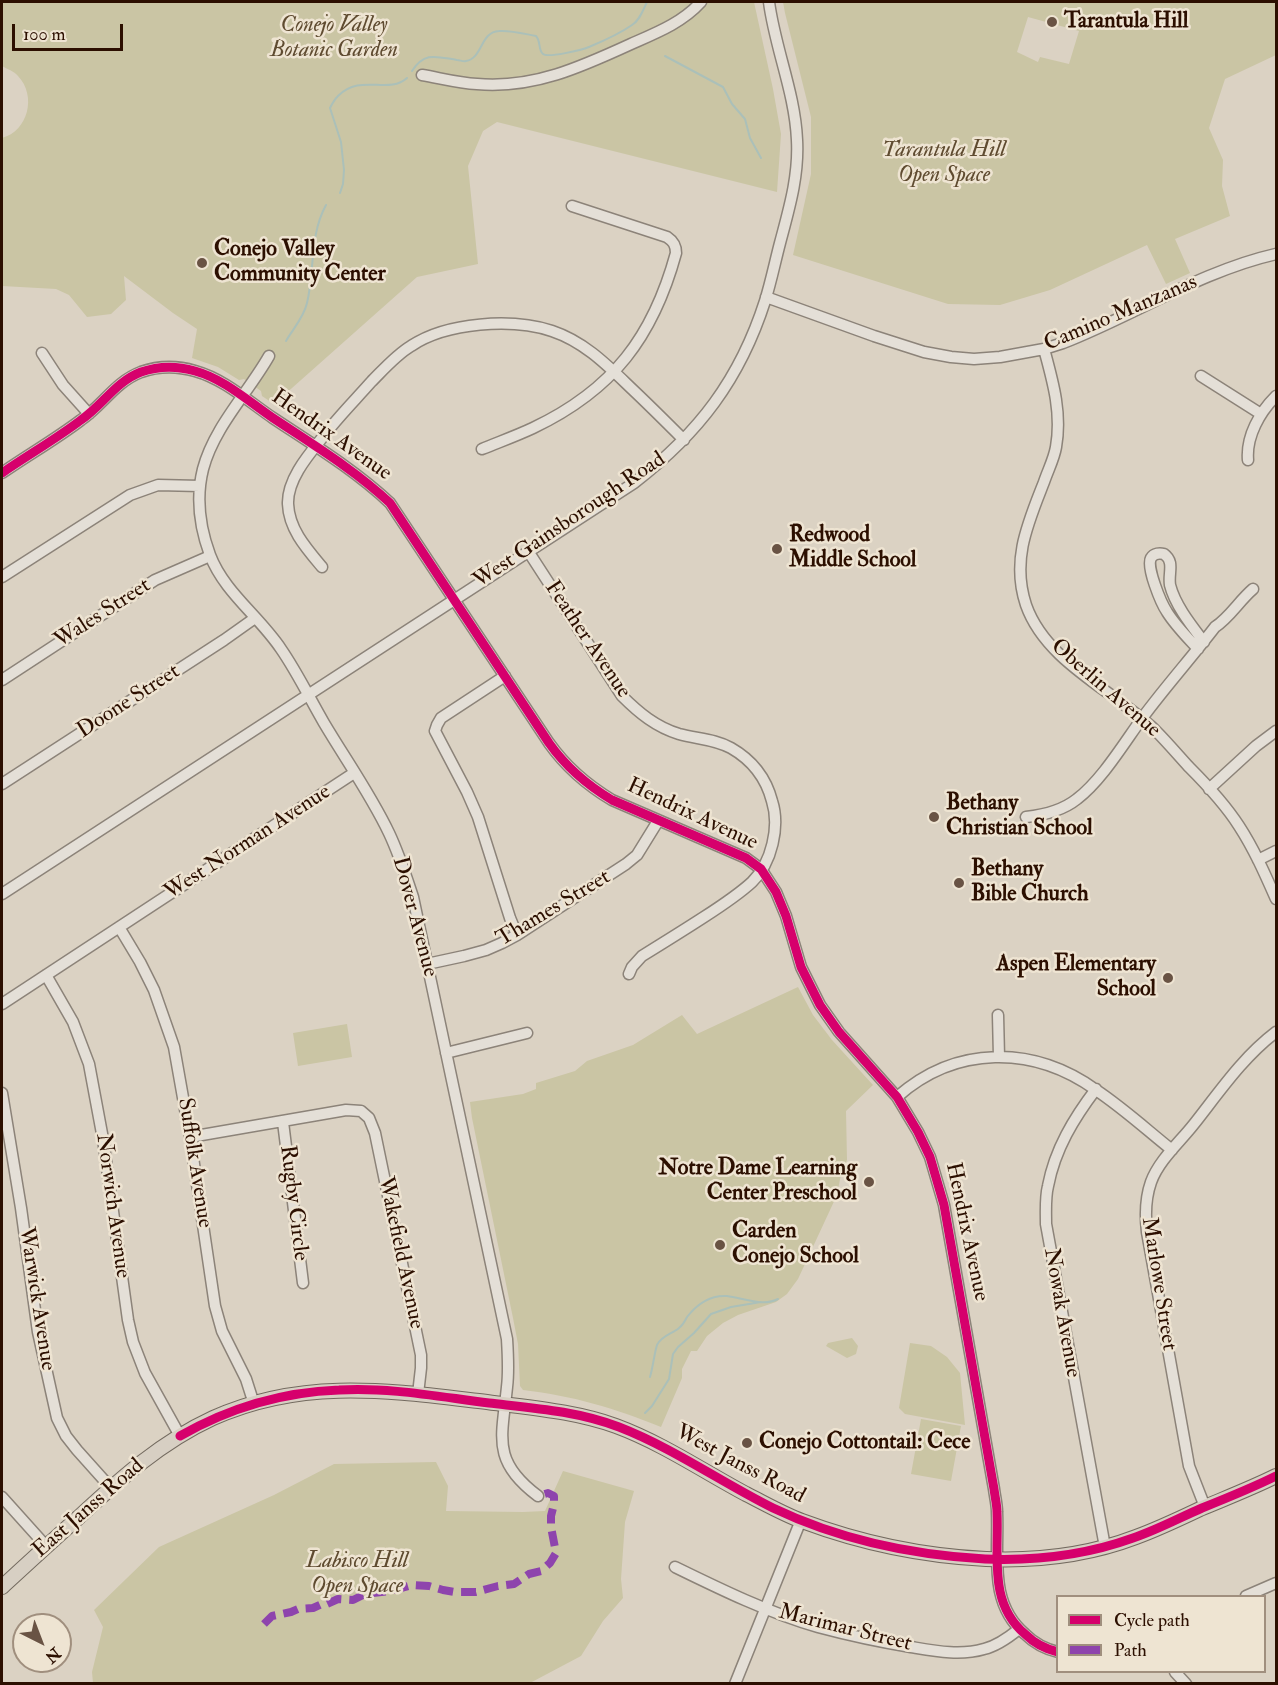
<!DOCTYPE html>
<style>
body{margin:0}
#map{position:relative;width:1278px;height:1685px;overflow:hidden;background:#dbd2c3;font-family:"IM FELL Double Pica",serif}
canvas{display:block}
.frame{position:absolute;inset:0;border:3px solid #2c0f00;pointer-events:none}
.legend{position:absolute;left:1056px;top:1595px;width:210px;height:78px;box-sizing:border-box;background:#eee4d2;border:2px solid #a08f7e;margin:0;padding:8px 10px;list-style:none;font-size:18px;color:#2c0f00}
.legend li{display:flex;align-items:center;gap:12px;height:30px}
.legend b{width:30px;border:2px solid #a08f7e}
.north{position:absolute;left:12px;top:1613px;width:60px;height:60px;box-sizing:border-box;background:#eee4d2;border:2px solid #a08f7e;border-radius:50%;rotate:138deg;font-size:16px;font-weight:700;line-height:24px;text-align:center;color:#2c0f00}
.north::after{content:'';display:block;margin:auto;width:21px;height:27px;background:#695344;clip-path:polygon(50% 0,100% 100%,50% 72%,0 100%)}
.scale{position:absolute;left:12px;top:24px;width:111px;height:27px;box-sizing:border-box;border:3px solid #2c0f00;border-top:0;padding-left:8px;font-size:18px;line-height:21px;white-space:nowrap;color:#2c0f00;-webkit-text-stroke:4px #eee4d2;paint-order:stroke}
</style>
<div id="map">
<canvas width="1278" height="1685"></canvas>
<div class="frame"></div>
<ul class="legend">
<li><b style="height:8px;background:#d6006c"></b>Cycle path</li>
<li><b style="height:8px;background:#8e44ad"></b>Path</li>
</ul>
<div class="north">N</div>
<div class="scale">100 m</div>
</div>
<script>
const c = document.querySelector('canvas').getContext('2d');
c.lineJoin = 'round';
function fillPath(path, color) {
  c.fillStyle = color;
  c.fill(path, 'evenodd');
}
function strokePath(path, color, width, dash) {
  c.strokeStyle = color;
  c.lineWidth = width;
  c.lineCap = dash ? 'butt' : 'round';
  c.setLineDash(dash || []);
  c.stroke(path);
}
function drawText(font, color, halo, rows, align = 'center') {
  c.font = font + ' "IM FELL Double Pica",serif';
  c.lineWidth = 5;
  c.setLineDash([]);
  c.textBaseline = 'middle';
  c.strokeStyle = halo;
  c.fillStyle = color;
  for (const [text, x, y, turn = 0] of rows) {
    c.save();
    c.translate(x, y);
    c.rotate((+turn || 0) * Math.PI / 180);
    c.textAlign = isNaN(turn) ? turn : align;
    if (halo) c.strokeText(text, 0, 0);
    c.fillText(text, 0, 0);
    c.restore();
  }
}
const green = new Path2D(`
 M2,2H754L773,89L781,134L777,192L497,122L483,131L468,166L478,264L417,277L274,404L262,396L261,391L244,379L239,380L218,367L192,358L197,329L173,313L124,276L126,300L111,314L87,317L69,295L56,289L2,286V138C28,131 37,96 18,76C14,71 7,69 2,66Z
 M783,2H1276V55L1225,79L1209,128L1223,160L1222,186L1230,216L1175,239L1190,273L1166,284L1147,245L1050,290L1000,305L948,304L793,255L811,174V117L785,13ZM1028,17L1079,31L1069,64L1040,57L1038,62L1017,52Z
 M798,987L813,1015L832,1040L873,1085L846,1111L847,1160L841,1174L837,1195L798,1279L787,1294L776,1302L738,1315L723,1323L707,1336L697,1351H691L682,1369V1378L661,1427C614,1408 574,1396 523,1390L520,1386L518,1344L513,1318L472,1118L470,1102L523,1094L536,1089V1083L575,1071L587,1061L633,1045L682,1015L697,1034Z
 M347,1024L352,1057L298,1066L293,1033Z
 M852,1338L858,1346L856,1354L847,1358L826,1346L828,1343Z
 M910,1343L931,1346L947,1357L960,1373L965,1425L905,1414L899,1408Z
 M921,1419L961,1426L951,1481L911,1474Z
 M436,1462L448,1486L446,1511L523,1512L545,1511L563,1471L634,1491L625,1522L621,1579L623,1598L603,1621L581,1656L530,1683H93L92,1672L103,1627L94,1610L159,1547L274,1495L334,1464Z`);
const stream = new Path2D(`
 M665,56L723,87L732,104L745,119L750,138L761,158
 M412,71C425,51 437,57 457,60C460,60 463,62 466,61C483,58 480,32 499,31C511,30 525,34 536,36C541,41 538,50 543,54C548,58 582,50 589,47C601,42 622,32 632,25C640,20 643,10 647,2
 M340,193L343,184L344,170L341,142L330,108C332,104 335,99 338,96C361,73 388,95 407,78
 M286,341C293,329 304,317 307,303C315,271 309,236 326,205
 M650,1377C653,1367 654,1355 657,1345C661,1336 672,1334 679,1328C683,1325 685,1321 687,1317C697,1304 711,1295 727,1296C743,1298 763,1307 778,1299
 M645,1413L652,1406L669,1379L673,1354L678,1347L694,1333L711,1314L731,1307L761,1302`);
const minor = new Path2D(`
 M422,75C440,78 458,83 477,84C533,89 581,67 631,44C656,33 682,23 701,2
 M766,297L874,336L924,352L951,357L974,359L1000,357L1044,349L1063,343C1135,315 1201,271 1276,254
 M1044,349C1053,382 1062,413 1056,447C1054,459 1048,470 1044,482C1028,523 1011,560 1026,605C1046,662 1113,690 1155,730C1167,742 1178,755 1189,767C1207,785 1225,804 1239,826C1254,849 1265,874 1276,899
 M42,353L63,385L89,414
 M269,356C248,393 214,427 203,469C196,497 200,528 210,555C224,592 259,616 281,649C297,672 310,699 324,723C346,760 371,795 389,833C399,854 406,876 413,897L507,1339C508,1355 509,1371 507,1387C502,1437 491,1461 538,1496
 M1201,376L1261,414
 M482,449C499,442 516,436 533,428C613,390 653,337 676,253C676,245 673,241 667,237L572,206
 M1248,460C1246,436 1260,412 1276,396
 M2,473C28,455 56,439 81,420C103,405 115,382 141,372C158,366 178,366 195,371C224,379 248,401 273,418C312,444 355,470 390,503L549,743C566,767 587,785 612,800L746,858L761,869L776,892L786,916L801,967L820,1005L839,1032L897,1097L918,1132L930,1157L944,1205L994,1489C995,1497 997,1505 997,1512C999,1555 988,1603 1025,1634C1034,1643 1045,1649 1058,1652
 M528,551L622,696C639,713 656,727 679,734C697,739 715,739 731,748C752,760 766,778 772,801C780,826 772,863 752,882C738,895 721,906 704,917C684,930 663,943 642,956L632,967L629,974
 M322,567C306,548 289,529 288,504C287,478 311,452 326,433C340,415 356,399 371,382C384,369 396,355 411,346C447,322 512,318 552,331C585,342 608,366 632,389C650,406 667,423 684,440
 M2,577L130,495L158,485L200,486
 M1198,649C1187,637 1175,625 1167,612C1161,603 1146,567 1151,558C1154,553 1160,553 1164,554C1175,562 1168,573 1170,585C1175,605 1191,625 1204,642
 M505,676L441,718L437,725L435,731L467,792L478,817L510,918L517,935
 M2,680L155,580L210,556
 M2,784L224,640L255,618
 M1209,789L1256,746L1276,731
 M1026,817C1044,815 1062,811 1077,799C1102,780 1124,743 1143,717C1166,686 1192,657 1215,627C1230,617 1239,601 1253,589
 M1258,860L1276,851
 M2,894L634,483C699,433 740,379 765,301C771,282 775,262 780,243C789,209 799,176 797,140C795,93 775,48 769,2
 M119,927L140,962L154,990L174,1047L190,1137L215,1306L222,1331L246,1379L254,1404
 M427,964L464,956L486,950L502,943L517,935L626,864L637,855L658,821
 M46,975L73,1022L89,1064L103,1139L128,1320L133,1342L145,1373L180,1436
 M2,1004L354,773
 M998,1015L999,1057
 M446,1053L527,1033
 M1096,1089C1074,1118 1055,1149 1048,1186C1045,1198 1046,1211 1046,1224L1105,1547
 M2,1093L21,1208L38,1332L57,1418L66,1436L77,1450L111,1488
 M897,1097C956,1045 1033,1045 1096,1090C1123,1108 1147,1130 1172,1150
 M283,1122L303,1283
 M190,1137L346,1110L361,1111L369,1118L375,1133L421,1355V1368L418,1394
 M2,1497L46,1546
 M1205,1507L1189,1466L1147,1232C1145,1215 1145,1199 1151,1182C1159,1160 1180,1142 1194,1124C1220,1091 1243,1057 1276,1032
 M675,1567C720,1589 769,1613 818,1627C848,1635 880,1642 911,1647C935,1651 960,1656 984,1649C997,1646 1008,1638 1019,1629
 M1246,1596L1276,1583
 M1175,1672L1186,1684
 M735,1684L801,1520`);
const major = new Path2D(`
 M2,1587C27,1564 53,1540 79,1517C120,1479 161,1442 213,1418C304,1377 391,1391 487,1402C531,1408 574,1411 616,1426C662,1443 703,1471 746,1494C764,1503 783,1514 802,1521C861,1543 923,1556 986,1559C1036,1561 1089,1555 1136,1537C1158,1529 1179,1519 1200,1509C1226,1498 1252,1488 1276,1476`);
const quiet = new Path2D(`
 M264,1624L272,1616L291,1612L298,1609L313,1608L324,1603L327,1604L338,1599L353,1600L365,1594L391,1591L412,1585L429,1586L443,1590L455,1592H476L498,1586L514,1584L529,1574L541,1571L550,1563L556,1553L551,1527V1516L554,1504V1496L548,1493L538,1496`);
const cycleway = new Path2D(`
 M2,473C28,455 56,439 81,420C103,405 115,382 141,372C158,366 178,366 195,371C224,379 248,401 273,418C312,444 355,470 390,503L549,743C566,767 587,785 612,800L746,858L761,869L776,892L786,916L801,967L820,1005L839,1032L897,1097L918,1132L930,1157L944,1205L994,1489C995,1497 997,1505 997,1512C999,1555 988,1603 1025,1634C1034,1643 1045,1649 1058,1652
 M180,1436C229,1408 283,1392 339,1390C389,1387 440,1397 489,1403C533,1408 577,1411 619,1427C673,1448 721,1482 773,1508C838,1539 913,1555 985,1559C1035,1561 1086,1555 1133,1538C1157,1530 1179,1518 1202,1508C1227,1498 1252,1488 1276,1476`);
const markers = [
 [1052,22,6,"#695344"],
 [202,263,6,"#695344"],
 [777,549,6,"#695344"],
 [934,817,6,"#695344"],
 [959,883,6,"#695344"],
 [1168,978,6,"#695344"],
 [869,1182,6,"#695344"],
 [720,1245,6,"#695344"],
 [747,1443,6,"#695344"]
];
const poiNames = [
 ["Tarantula Hill",1064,22],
 ["Conejo Valley",214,250],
 ["Community Center",214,275],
 ["Redwood",789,536],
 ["Middle School",789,561],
 ["Bethany",946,804],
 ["Christian School",946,829],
 ["Bethany",971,870],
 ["Bible Church",971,895],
 ["Aspen Elementary",1156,965,"right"],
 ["School",1156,990,"right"],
 ["Notre Dame Learning",857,1169,"right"],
 ["Center Preschool",857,1194,"right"],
 ["Carden",732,1232],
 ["Conejo School",732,1257],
 ["Conejo Cottontail: Cece",759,1443]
];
const parkNames = [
 ["Conejo Valley",334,26],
 ["Botanic Garden",334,51],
 ["Tarantula Hill",944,151],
 ["Open Space",944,176],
 ["Labisco Hill",357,1562],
 ["Open Space",357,1587]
];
const streetNames = [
 ["Camino Manzanas",1121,314,-23],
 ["Hendrix Avenue",331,436,35],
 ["West Gainsborough Road",570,521,-34],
 ["Wales Street",103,614,-33],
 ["Feather Avenue",587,640,56],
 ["Oberlin Avenue",1105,689,41],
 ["Doone Street",129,702,-33],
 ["Hendrix Avenue",692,815,25],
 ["West Norman Avenue",248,843,-33],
 ["Thames Street",554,909,-31],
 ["Dover Avenue",414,917,75],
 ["Suffolk Avenue",194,1163,81],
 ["Rugby Circle",293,1203,83],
 ["Norwich Avenue",112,1206,82],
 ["Hendrix Avenue",966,1232,78],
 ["Wakefield Avenue",400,1253,78],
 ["Marlowe Street",1158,1284,81],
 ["Warwick Avenue",36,1299,81],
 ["Nowak Avenue",1061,1313,80],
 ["West Janss Road",740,1465,28],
 ["East Janss Road",89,1509,-41],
 ["Marimar Street",845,1629,14]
];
fillPath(green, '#cac5a4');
strokePath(stream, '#abc0b9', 2);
strokePath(minor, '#8c8379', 13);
strokePath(major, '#736a5f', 16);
strokePath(minor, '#e4dfd7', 10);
strokePath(major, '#d7cfc3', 14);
strokePath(quiet, '#8e44ad', 8, [15, 8]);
strokePath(cycleway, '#d6006c', 9);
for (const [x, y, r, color] of markers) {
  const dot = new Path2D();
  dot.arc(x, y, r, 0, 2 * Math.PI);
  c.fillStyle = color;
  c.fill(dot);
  strokePath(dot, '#eee4d2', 2);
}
drawText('bold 22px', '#2c0f00', '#eee4d2', poiNames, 'left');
drawText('italic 22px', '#5f4b30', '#eee4d2', parkNames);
drawText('22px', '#2c0f00', '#eee4d2', streetNames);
</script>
